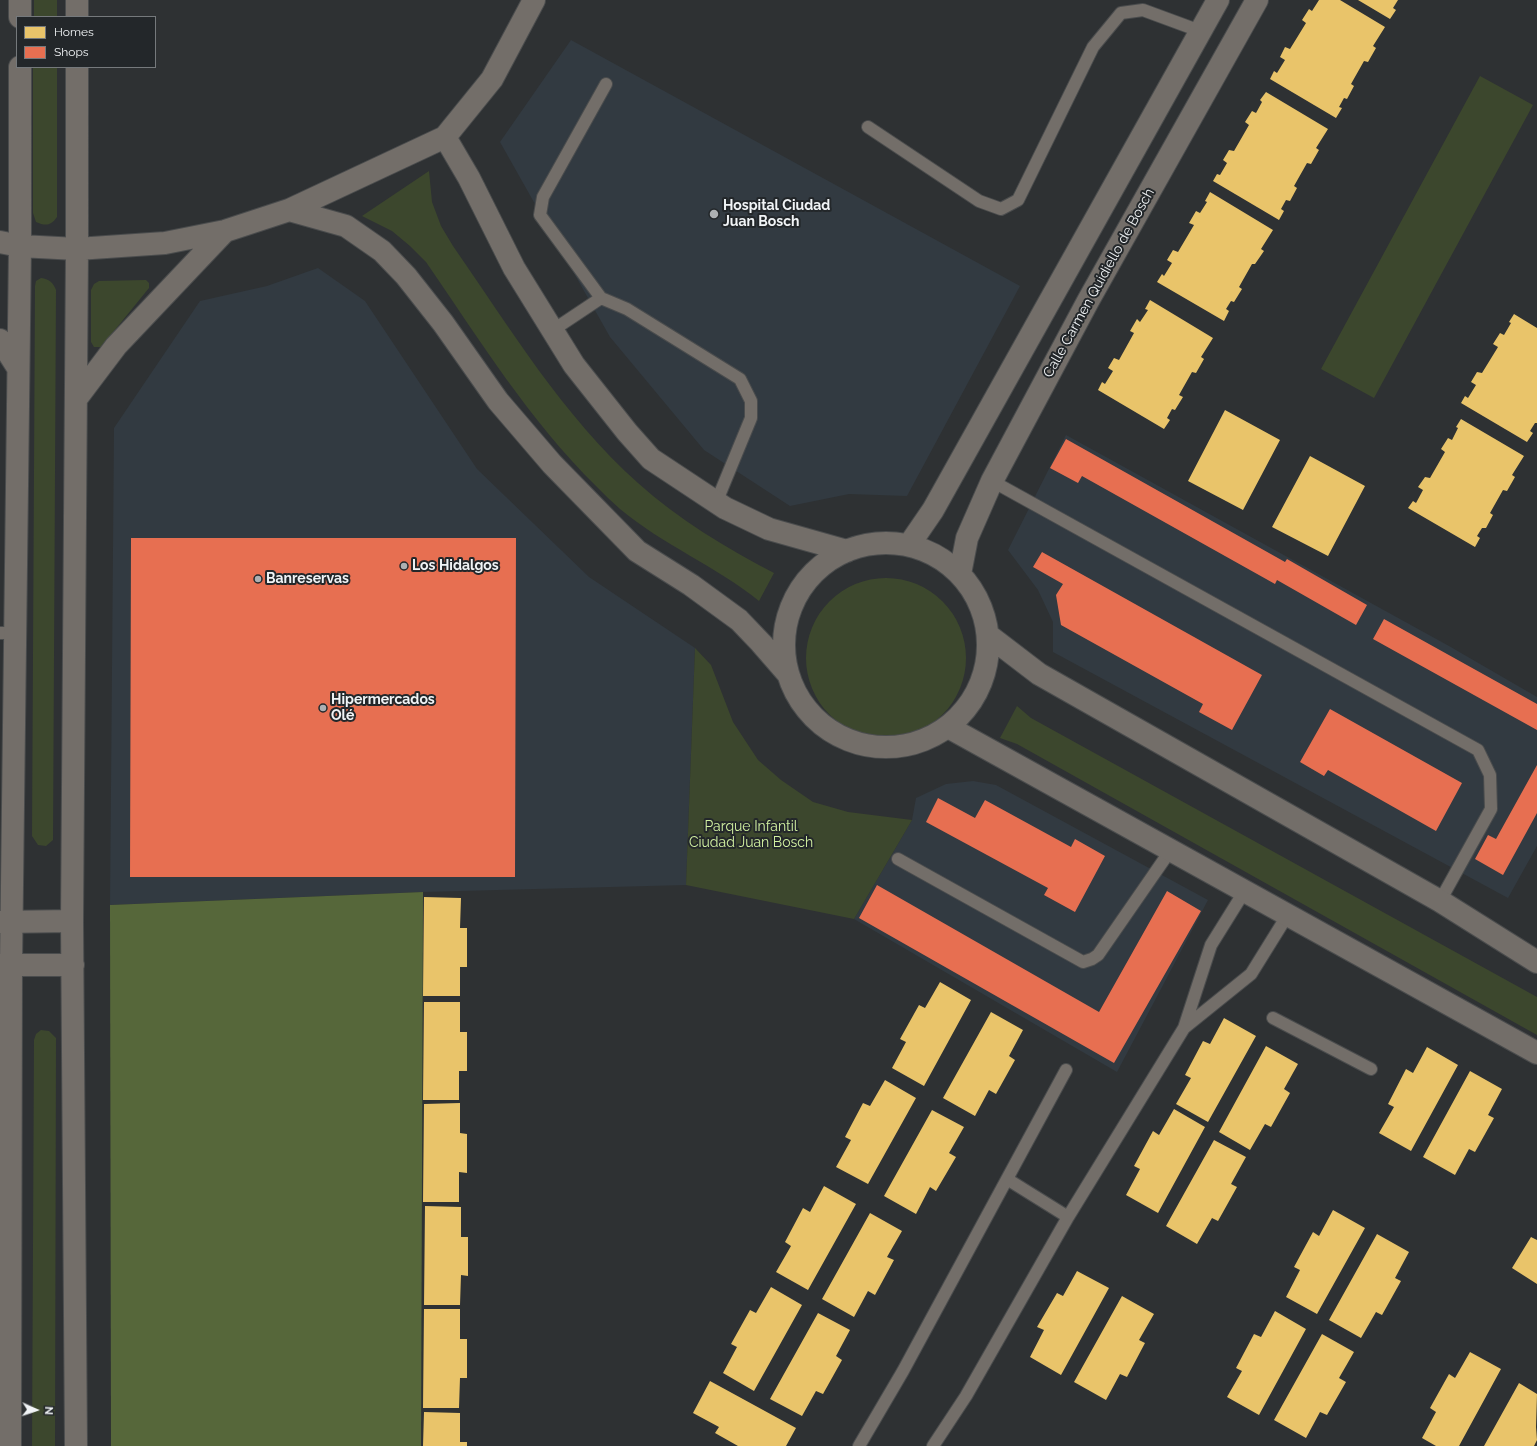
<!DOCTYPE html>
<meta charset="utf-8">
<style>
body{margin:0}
#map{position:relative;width:1537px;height:1446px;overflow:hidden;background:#2e3133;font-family:Raleway,sans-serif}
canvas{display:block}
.legend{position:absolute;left:16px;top:16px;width:140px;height:52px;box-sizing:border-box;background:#23272a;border:1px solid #75797c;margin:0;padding:5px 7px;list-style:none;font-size:12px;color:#f1f4f6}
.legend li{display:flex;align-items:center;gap:8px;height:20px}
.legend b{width:20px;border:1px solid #75797c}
.north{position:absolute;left:16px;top:1390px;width:40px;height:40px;-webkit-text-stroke:3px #23272a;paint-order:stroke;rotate:93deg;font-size:11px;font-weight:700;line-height:16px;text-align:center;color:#f1f4f6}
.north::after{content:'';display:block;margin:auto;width:14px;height:18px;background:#f1f4f6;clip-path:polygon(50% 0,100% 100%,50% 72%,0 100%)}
</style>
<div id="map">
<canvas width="1537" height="1446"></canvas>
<ul class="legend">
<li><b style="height:11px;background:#e9c46a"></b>Homes</li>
<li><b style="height:11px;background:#e76f51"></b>Shops</li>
</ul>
<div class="north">N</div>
</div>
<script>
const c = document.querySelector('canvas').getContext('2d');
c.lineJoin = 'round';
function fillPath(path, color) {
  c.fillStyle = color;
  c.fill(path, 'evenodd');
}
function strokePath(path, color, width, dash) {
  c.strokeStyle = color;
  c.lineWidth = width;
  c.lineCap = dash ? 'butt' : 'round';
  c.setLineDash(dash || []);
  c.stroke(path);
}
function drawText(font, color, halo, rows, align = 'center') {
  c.font = font + ' Raleway,sans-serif';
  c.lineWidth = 4;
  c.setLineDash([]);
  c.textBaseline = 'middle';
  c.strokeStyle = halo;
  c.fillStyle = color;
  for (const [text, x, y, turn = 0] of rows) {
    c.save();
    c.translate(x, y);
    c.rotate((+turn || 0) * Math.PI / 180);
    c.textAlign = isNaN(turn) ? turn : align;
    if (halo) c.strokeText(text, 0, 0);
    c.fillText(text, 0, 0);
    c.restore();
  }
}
const built = new Path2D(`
 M571,40L1020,286L907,496L849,494L790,506L704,450L610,337L500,142Z
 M318,268L365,301L477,469L589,577L695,648L686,885L423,892L110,905L114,428L200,301L267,286Z
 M1066,435L1449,646L1537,697V846L1508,898L1053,652V622L1038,590L1008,550Z
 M973,781L996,785L1208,900L1117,1072L854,919L912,820L916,798L946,784Z`);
const green = new Path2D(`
 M34,0H57V17H34Z
 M33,67H57V217C51,226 45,226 36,222L33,213Z
 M1480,76L1533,105L1374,398L1321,369Z
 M429,171L432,202L441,226L453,246C510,328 563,416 638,483C678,519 726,548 774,573L759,601C716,566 663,545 620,509C612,502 604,494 596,486C529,420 479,339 426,262L410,246L392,231L362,216Z
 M41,278C49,279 53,282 56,290L53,840L46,846L38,845L32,836L35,286L36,281Z
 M146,280L149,283V288L101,347H94L91,342V290L94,284L99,281Z
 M806 658a80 80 0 1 1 160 0a80 80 0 1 1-160 0Z
 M695,648L711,665L733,722L758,760L781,780L813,802L848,812L912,820L854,919L686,885Z
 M1017,706L1031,718L1537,997V1035L1017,744L1000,738Z
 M41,1030L49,1031L56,1038L55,1446H32L34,1040L36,1034Z`);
const forest = new Path2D(`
 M423,892L421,1446H111L110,905Z`);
const homes = new Path2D(`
 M1319,0H1340L1385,27L1373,46L1376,48L1368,62L1364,61L1351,84L1354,86L1347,99L1344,98L1339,107L1342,108L1336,118L1270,79L1274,71L1277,73L1285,60L1280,57L1285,47L1290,49L1306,23L1302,20L1309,9L1312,11Z
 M1358,0H1398L1393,8L1396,10L1390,19Z
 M1266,92L1328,129L1316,148L1319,150L1311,164L1307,163L1294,186L1297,188L1290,201L1286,200L1281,209L1284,211L1279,220L1213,181L1217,174L1220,175L1227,163L1223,160L1229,150L1234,151L1249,125L1245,122L1252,111L1256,113L1262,102L1260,100Z
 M1210,192L1273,230L1261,249L1264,251L1255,264H1252L1239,287L1242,289L1234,302L1231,301L1226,309L1229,311L1224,321L1157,282L1162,274L1164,276L1172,263L1167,260L1173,250L1178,252L1194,225L1189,223L1196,211L1200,213L1207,202L1205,201Z
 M1150,300L1213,338L1201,357L1204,359L1196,373L1192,372L1179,395L1183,397L1175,410L1172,409L1167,418L1170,420L1164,429L1098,390L1102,382L1105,384L1113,371L1108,368L1114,358L1119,360L1134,333L1130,331L1137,319L1140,322L1148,310L1145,309Z
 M1514,314L1537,328V423H1535L1530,431L1533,433L1527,442L1461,403L1465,396L1468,398L1476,385L1471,382L1477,372L1482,373L1498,347L1493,344L1500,333L1504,335L1511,323L1509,322Z
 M1225,410L1280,440L1243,510L1188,481Z
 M1461,419L1524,456L1512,475L1515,477L1507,491L1503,490L1490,513L1493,515L1486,528H1482L1477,536L1480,538L1475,547L1408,508L1413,501L1416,503L1423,490L1418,487L1425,477L1430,478L1445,452L1441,449L1448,438L1452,440L1458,428L1456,427Z
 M1310,456L1365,486L1328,556L1272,527Z
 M424,897L461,898L460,928H467V967H460V996H423Z
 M940,982L971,1000L924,1086L892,1068L906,1042L900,1039L919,1005L925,1008Z
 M424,1002H460V1032H467V1071H459V1100H423Z
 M991,1012L1023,1030L1009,1056L1015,1060L996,1094L989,1090L975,1116L943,1098Z
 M1224,1018L1256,1036L1208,1122L1176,1104L1191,1078L1185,1075L1203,1041L1210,1044Z
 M1266,1046L1298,1064L1284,1089L1290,1093L1271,1127L1265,1124L1250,1150L1219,1132Z
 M1427,1047L1458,1065L1411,1151L1379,1133L1394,1107L1388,1104L1406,1069L1413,1073Z
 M1470,1071L1502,1089L1488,1115L1494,1118L1475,1152L1469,1149L1455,1175L1423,1157Z
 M885,1080L916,1098L868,1184L836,1167L851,1140L845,1137L863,1103L870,1106Z
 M460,1103V1133L467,1134V1173L459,1172V1202H423L424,1104Z
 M1174,1109L1205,1127L1158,1213L1126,1195L1140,1169L1134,1166L1153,1131L1159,1135Z
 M932,1110L964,1127L949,1153L956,1157L936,1191L930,1187L916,1214L884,1196Z
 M1214,1140L1246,1157L1231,1184L1237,1187L1218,1221L1212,1218L1197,1244L1166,1226Z
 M824,1186L856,1204L808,1290L776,1272L791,1246L785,1242L803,1208L810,1212Z
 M425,1206L461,1207V1237H468V1276L461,1275L460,1305H424Z
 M1333,1210L1365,1228L1317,1314L1286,1297L1300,1270L1294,1267L1313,1232L1319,1236Z
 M870,1213L902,1231L887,1257L894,1260L875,1295L868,1291L854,1317L822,1299Z
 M1377,1234L1409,1252L1395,1278L1401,1281L1382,1315L1376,1312L1361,1338L1329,1320Z
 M1531,1237L1537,1240V1284L1512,1268Z
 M1077,1271L1109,1288L1061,1375L1030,1357L1044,1330L1037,1327L1057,1293L1063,1296Z
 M771,1287L802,1305L754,1391L723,1373L737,1347L731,1344L750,1310L756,1313Z
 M1122,1296L1154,1314L1139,1340L1145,1343L1127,1377L1120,1374L1106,1400L1074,1382Z
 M424,1309H460V1339H467V1378H460L459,1408H423Z
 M1275,1311L1306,1329L1259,1415L1227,1397L1242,1371L1236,1368L1254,1334L1261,1337Z
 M818,1313L850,1330L836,1356L842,1360L823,1394L816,1391L802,1416L770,1399Z
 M1322,1334L1354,1352L1339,1378L1346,1382L1327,1415L1320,1412L1306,1438L1274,1420Z
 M1470,1352L1501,1369L1459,1446H1436L1422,1438L1436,1412L1430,1408L1449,1374L1455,1378Z
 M710,1381L796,1428L786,1446H738L715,1433L719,1427L693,1413Z
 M1519,1383L1537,1394L1536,1427L1537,1440L1534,1446H1484Z
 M424,1412L460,1413V1442H467V1446H423Z`);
const shops = new Path2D(`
 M1066,439L1285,562L1287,559L1367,605L1356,625L1277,580L1275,584L1082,476L1078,483L1050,468Z
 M131,538H516L515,877H130Z
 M1042,552L1262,675L1232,730L1199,712L1203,704L1061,625L1056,595L1063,584L1033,567Z
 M1384,619L1537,704V730L1373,639Z
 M1330,709L1462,783L1436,831L1328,770L1324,776L1300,762Z
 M1537,765V813L1503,875L1475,859L1488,835L1496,839Z
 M938,798L975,818L985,800L1071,847L1075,839L1105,856L1075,912L1044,895L1048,888L926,822Z
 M877,885L1099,1012L1167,891L1201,911L1114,1063L859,918Z`);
const lane = new Path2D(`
 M606,84L543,197L540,215L601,298L627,309L740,379L751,401V418L716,503
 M868,127L979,201L1001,209L1018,200L1093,47L1121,13L1143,10L1200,31
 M553,330L601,298
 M992,481L1478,750L1490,775L1491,809L1440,901
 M0,633H14
 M898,859L1083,962L1092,959L1098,955L1170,851
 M1273,1018L1371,1069
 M1184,1028L1251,974L1287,916
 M1007,1179L1068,1217
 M859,1446L903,1371L1066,1070
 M933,1446L966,1396L1068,1217L1184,1028L1211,945L1244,892`);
const street = new Path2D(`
 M20,0V17
 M77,17V0
 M445,137L469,178L514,268L574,365L627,432L651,459L725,508L769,529L847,551
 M289,210L346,226L382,251L406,276L443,323L498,401L552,464L637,551L691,585L739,620L761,643L788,674
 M0,242L20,246L77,249L165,243L225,231L289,210L445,137L492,79L534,0
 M0,340L18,368
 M76,399L116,346L225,231
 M784 645a102 102 0 1 1 204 0a102 102 0 1 1-204 0Z
 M909,545L933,510L1218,0
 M960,574L967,538L992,481L1088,301L1257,0
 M988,635L1039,674L1440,901L1537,962
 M948,727L1537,1053
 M0,922L72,921
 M0,965H73
 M10,1446L11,965L20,246V67
 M76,1446L72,921L77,249V67`);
const markers = [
 [714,214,5,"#adb0b2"],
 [404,566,4,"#adb0b2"],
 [258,579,4,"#adb0b2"],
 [323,708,4,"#adb0b2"]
];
const poiNames = [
 ["Hospital Ciudad",723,206],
 ["Juan Bosch",723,222],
 ["Los Hidalgos",412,566],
 ["Banreservas",266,579],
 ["Hipermercados",331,700],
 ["Olé",331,716]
];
const streetNames = [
 ["Calle Carmen Quidiello de Bosch",1099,283,-61]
];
const parkNames = [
 ["Parque Infantil",751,827],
 ["Ciudad Juan Bosch",751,843]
];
fillPath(built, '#323a41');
fillPath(green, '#3c472d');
fillPath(forest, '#56673a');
fillPath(homes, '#e9c46a');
fillPath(shops, '#e76f51');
strokePath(lane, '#4a4c4d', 14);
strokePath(street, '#4a4c4d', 24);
strokePath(lane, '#736e69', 12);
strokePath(street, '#736e69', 22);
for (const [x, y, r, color] of markers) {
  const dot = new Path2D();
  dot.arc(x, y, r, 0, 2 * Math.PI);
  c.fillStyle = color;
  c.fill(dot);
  strokePath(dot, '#23272a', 1.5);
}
drawText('bold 14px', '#f1f4f6', '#23272a', poiNames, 'left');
drawText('14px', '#f1f4f6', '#23272a', streetNames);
drawText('14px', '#d2f1a1', '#23272a', parkNames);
</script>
